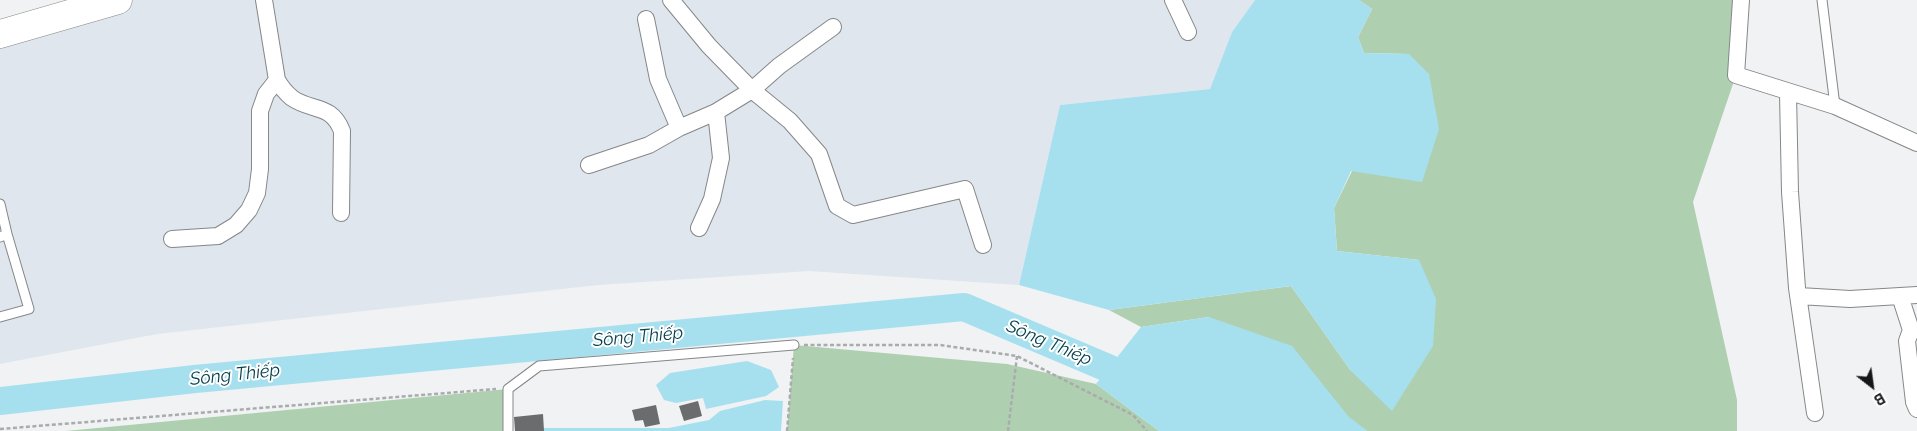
<!DOCTYPE html>
<meta charset="utf-8">
<style>
body{margin:0}
#map{position:relative;width:1917px;height:431px;overflow:hidden;background:#f0f2f4;font-family:Raleway,sans-serif}
canvas{display:block}
.north{position:absolute;left:1847px;top:361px;width:50px;height:50px;-webkit-text-stroke:4px #fff;paint-order:stroke;rotate:150deg;font-size:14px;font-weight:700;line-height:20px;text-align:center;color:#151617}
.north::after{content:'';display:block;margin:auto;width:18px;height:22px;background:#151617;clip-path:polygon(50% 0,100% 100%,50% 72%,0 100%)}
</style>
<div id="map">
<canvas width="1917" height="431"></canvas>
<div class="north">B</div>
</div>
<script>
const c = document.querySelector('canvas').getContext('2d');
c.lineJoin = 'round';
function fillPath(path, color) {
  c.fillStyle = color;
  c.fill(path, 'evenodd');
}
function strokePath(path, color, width, dash) {
  c.strokeStyle = color;
  c.lineWidth = width;
  c.lineCap = dash ? 'butt' : 'round';
  c.setLineDash(dash || []);
  c.stroke(path);
}
function drawText(font, color, halo, rows, align = 'center') {
  c.font = font + ' Raleway,sans-serif';
  c.lineWidth = 4;
  c.setLineDash([]);
  c.textBaseline = 'middle';
  c.strokeStyle = halo;
  c.fillStyle = color;
  for (const [text, x, y, turn = 0] of rows) {
    c.save();
    c.translate(x, y);
    c.rotate((+turn || 0) * Math.PI / 180);
    c.textAlign = isNaN(turn) ? turn : align;
    if (halo) c.strokeText(text, 0, 0);
    c.fillText(text, 0, 0);
    c.restore();
  }
}
const built = new Path2D(`
 M117,0H1255L1232,32L1210,89L1060,105L1019,285L809,271L598,285L157,334L0,364V34Z`);
const green = new Path2D(`
 M1359,0H1741L1736,75L1693,202L1737,400V431H1367L1209,317L1141,327L1109,310L1291,286L1351,371L1419,260L1337,251L1334,208L1409,54L1364,53L1358,37L1372,9Z
 M794,345L1007,364L1096,384L1159,431H787Z
 M508,389V431H66Z`);
const water = new Path2D(`
 M1255,0H1359L1372,9L1358,37L1364,53L1409,54L1429,74L1439,129L1422,182L1351,171L1334,208L1337,251L1419,260L1436,299L1433,346L1392,411L1351,371L1291,286L1109,310L1019,285L1060,105L1210,89L1232,32Z
 M1209,317L1292,346L1349,417L1367,431H1159L1096,384L1141,327Z
 M747,361L771,370L779,387L766,396L706,409L703,398L676,403L664,400L656,385L670,373Z
 M765,400L783,401L781,431H516V428H669L709,420L720,411Z`);
const river = new Path2D(`
 M0,401L195,379L964,307L1143,383`);
const building = new Path2D(`
 M698,401L702,416L684,421L679,406Z
 M656,405L660,424L645,427L643,420L635,421L632,410Z
 M543,414L544,431H515L514,417Z`);
const path = new Path2D(`
 M804,345H940L1017,356L1133,415L1147,431
 M0,429L496,389
 M787,431L793,358
 M1008,431L1017,356`);
const service = new Path2D(`
 M1822,0L1835,106
 M0,204L7,234
 M0,237L7,234L29,309L0,317
 M508,431V389L539,366L794,345`);
const minor = new Path2D(`
 M264,0L277,80C281,87 286,93 292,98C312,112 331,103 342,131L341,213
 M671,0L709,46L752,90L790,121L819,154L837,206L853,215L965,189L983,245
 M1173,0L1188,32
 M1741,0L1736,75L1835,106L1917,143
 M646,19L658,79L679,128L716,112L752,90L779,66L833,27
 M1788,93L1790,192L1797,288L1815,413
 M589,165L649,145L679,128
 M699,228L712,199L721,158L716,112
 M172,239L218,236L236,225L249,210L257,193L260,169V111L266,94L277,80
 M1799,296L1850,299L1917,295
 M1900,296L1911,330H1917
 M1911,330L1907,341L1914,402L1917,409`);
const trunk = new Path2D(`
 M0,34L118,0`);
const waterNames = [
 ["Sông Thiếp",638,337,-5],
 ["Sông Thiếp",1049,343,23],
 ["Sông Thiếp",235,375,-6]
];
fillPath(built, '#dfe6ee');
fillPath(green, '#afcfb1');
fillPath(water, '#a6e0ef');
strokePath(river, '#a6e0ef', 28);
fillPath(building, '#6a6c6e');
strokePath(service, '#858788', 11);
strokePath(minor, '#858788', 18);
strokePath(trunk, '#858788', 29);
strokePath(path, '#aaabad', 2.5, [4, 2.5]);
strokePath(service, '#fff', 9);
strokePath(minor, '#fff', 16);
strokePath(trunk, '#fff', 28);
drawText('italic 18px', '#0b414c', '#fff', waterNames);
</script>
